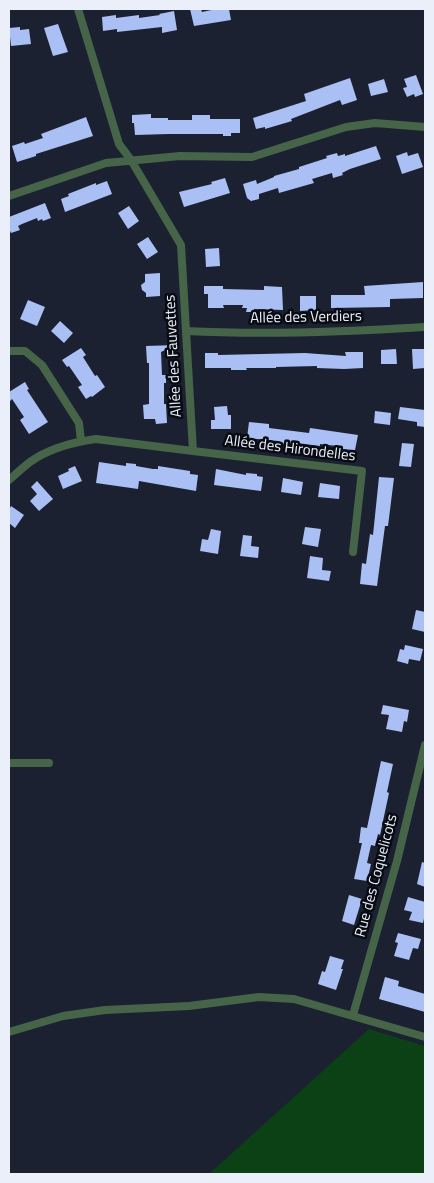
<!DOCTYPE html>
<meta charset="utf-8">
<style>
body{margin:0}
#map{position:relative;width:434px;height:1183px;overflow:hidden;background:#1b2131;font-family:"Titillium Web",sans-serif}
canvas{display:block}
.frame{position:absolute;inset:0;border:10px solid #eaeffa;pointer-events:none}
</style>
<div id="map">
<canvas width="434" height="1183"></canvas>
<div class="frame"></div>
</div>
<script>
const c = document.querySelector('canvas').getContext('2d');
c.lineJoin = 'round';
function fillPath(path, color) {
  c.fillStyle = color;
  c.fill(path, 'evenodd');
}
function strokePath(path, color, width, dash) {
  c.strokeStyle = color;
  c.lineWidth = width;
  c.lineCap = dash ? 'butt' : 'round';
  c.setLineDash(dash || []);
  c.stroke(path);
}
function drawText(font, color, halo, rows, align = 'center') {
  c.font = font + ' "Titillium Web",sans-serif';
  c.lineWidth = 5;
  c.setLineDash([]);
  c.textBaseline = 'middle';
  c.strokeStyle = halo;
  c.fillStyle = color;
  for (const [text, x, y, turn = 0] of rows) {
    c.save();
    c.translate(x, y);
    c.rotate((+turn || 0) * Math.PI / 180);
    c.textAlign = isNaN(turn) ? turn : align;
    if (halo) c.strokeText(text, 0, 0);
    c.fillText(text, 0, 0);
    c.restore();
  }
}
const green = new Path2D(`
 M369,1029L425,1046V1174H209Z`);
const building = new Path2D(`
 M190,9H201L202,12L216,9H229L231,20L194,26Z
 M174,11L177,30L162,33V27L117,32V29L103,31L102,17L116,15V18L139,15V18L160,15L159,14Z
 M58,24L68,52L53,56L44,28Z
 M20,27V30L29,29L31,44L11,46L9,28Z
 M416,75L423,94L415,97L414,94L407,97L403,88L407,87L404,79Z
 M350,78L357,100L342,105L340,100L291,119L292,121L265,129V127L256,129L253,118L306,101L304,94Z
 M384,79L388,92L371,96L368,84Z
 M151,114V118H168V120H192V115H210V119H240V133H231V136H223V134H169L135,135L134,123H132V115Z
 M86,117L93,136L36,154V156L17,162L12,146L24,142L25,144L43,138L41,134Z
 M376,146L381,159L350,169L342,173L343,175L333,178L332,173L312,179L314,183L279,193L278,188L259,194V199L251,201L247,198L243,184L256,180L257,184L274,177V176L299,169V167L327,158L326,156L337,153L338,156L345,154V156Z
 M407,152L408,156L418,153L423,167L402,174L396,156Z
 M225,178L230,193L184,207L179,192L212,184L211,182Z
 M107,181L112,194L65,212L61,199L69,196L68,194L96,183V185Z
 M45,203L51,218L43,221L42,219L38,221L37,218L22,224L18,226L20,230L11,233L10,231L9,232V217Z
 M129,206L139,221L128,229L118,213Z
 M148,237L158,252L147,259L137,244Z
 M219,248L220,266L206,267L205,249Z
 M160,273V296L146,297V293L142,290L141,285L145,282V274Z
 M423,282V298L390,299V307L331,308V295H365L364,286Z
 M204,286H223V289L264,290V286L282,287L283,310L254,309V312H246L247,308H242L243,305H223L224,308H208V294H204Z
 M300,296H316V310L300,311Z
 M28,300L45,307L37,326L20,319Z
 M60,321L73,333L64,343L51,331Z
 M176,345L161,352L162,375H166V383H164V404H166L167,423L156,424L155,419H144L143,405L149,404V363H147L146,346Z
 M81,348L86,355L83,357L95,376L97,375L105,387L92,397L91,396L86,399L78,387L82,385L69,366L67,367L62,360Z
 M396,349L397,364H381V350Z
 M412,349H425V368L413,369Z
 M345,352H363V368L344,369L317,368V366L276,367V368H246L247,370H231V368H205V353H218V355L305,353L346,356Z
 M25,382L29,389L27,390L48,422L29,434L20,420L24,417L12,399L9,402V392Z
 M227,406L228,415H231V429H211V420H215L214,407Z
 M400,407L425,410V427L417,426V422L398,419Z
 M375,411L391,413L390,425L374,423Z
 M249,422L269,424V428L309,433L310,428L358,435L355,450L342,449L337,446L320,444V446L297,443V445L278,443V441L247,438Z
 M402,443L414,444L411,467L399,466Z
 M99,462L126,466V463L136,464V466L153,469H158V466L190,471V474L198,475L196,491L139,481L138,489L96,483Z
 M75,466L82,481L63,489L58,476L69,471L68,469Z
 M216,469L246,475V473L257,474V476L263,477L261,491L214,485Z
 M379,477L394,478L388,526H385L377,586L360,584L362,563L366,564L370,534L373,535Z
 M283,478L303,482L301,495L281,492Z
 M37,481L53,499L39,511L30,501L37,494L31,487Z
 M320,483L340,486L339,499L318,497Z
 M11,506L24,515L15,528L9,523V510Z
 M305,527L321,529L318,547L302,544Z
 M211,529L221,531L218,554L200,551L202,539L208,540Z
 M243,535L252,536L251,546L259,547L258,558L240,556Z
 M310,556L323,558L322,570L331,571L329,581L307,578Z
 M416,610L425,612V632L412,629Z
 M405,645L423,649L420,661L409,659L408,664L397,661L400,649L404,650Z
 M383,705L409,710L407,722L404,721L402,732L386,729L389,715L381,714Z
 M381,761L393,764L387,792L389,793L380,835L378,834L375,846L371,845L367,863L371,864L367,881L354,879L362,843H359L361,827L367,828Z
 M422,862L425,863V887L417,884Z
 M349,895L362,899L354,925L342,921Z
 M408,897L425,902V914L423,923L409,920L412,912L404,910Z
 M398,933L421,939L418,949L413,948L409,960L394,956L398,943L395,942Z
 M330,956L344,960L341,969H343L336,990L318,984L322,971L325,972Z
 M385,977L399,981L398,986L425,994V1012L379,999Z`);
const street = new Path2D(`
 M9,196L106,163L180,156L252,157L346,127L375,123L425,127
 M186,331C266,335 346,332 425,327
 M9,351H25L42,365L79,423L81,441
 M193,451L362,471L353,552
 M9,480C16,474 22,468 30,462C48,449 74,442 96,439L193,451L181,245L131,160L119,144L78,9
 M9,763H49
 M353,1015L397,861L425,745
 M9,1032L63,1016L105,1010L189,1006L259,997L294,999L425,1037`);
const streetNames = [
 ["Allée des Verdiers",306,318,-1],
 ["Allée des Fauvettes",174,356,-93],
 ["Allée des Hirondelles",290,449,7],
 ["Rue des Coquelicots",377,876,-75]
];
fillPath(green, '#0b4115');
fillPath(building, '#aabff3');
strokePath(street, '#466548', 8);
drawText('15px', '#eaeffa', '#080b12', streetNames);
</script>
